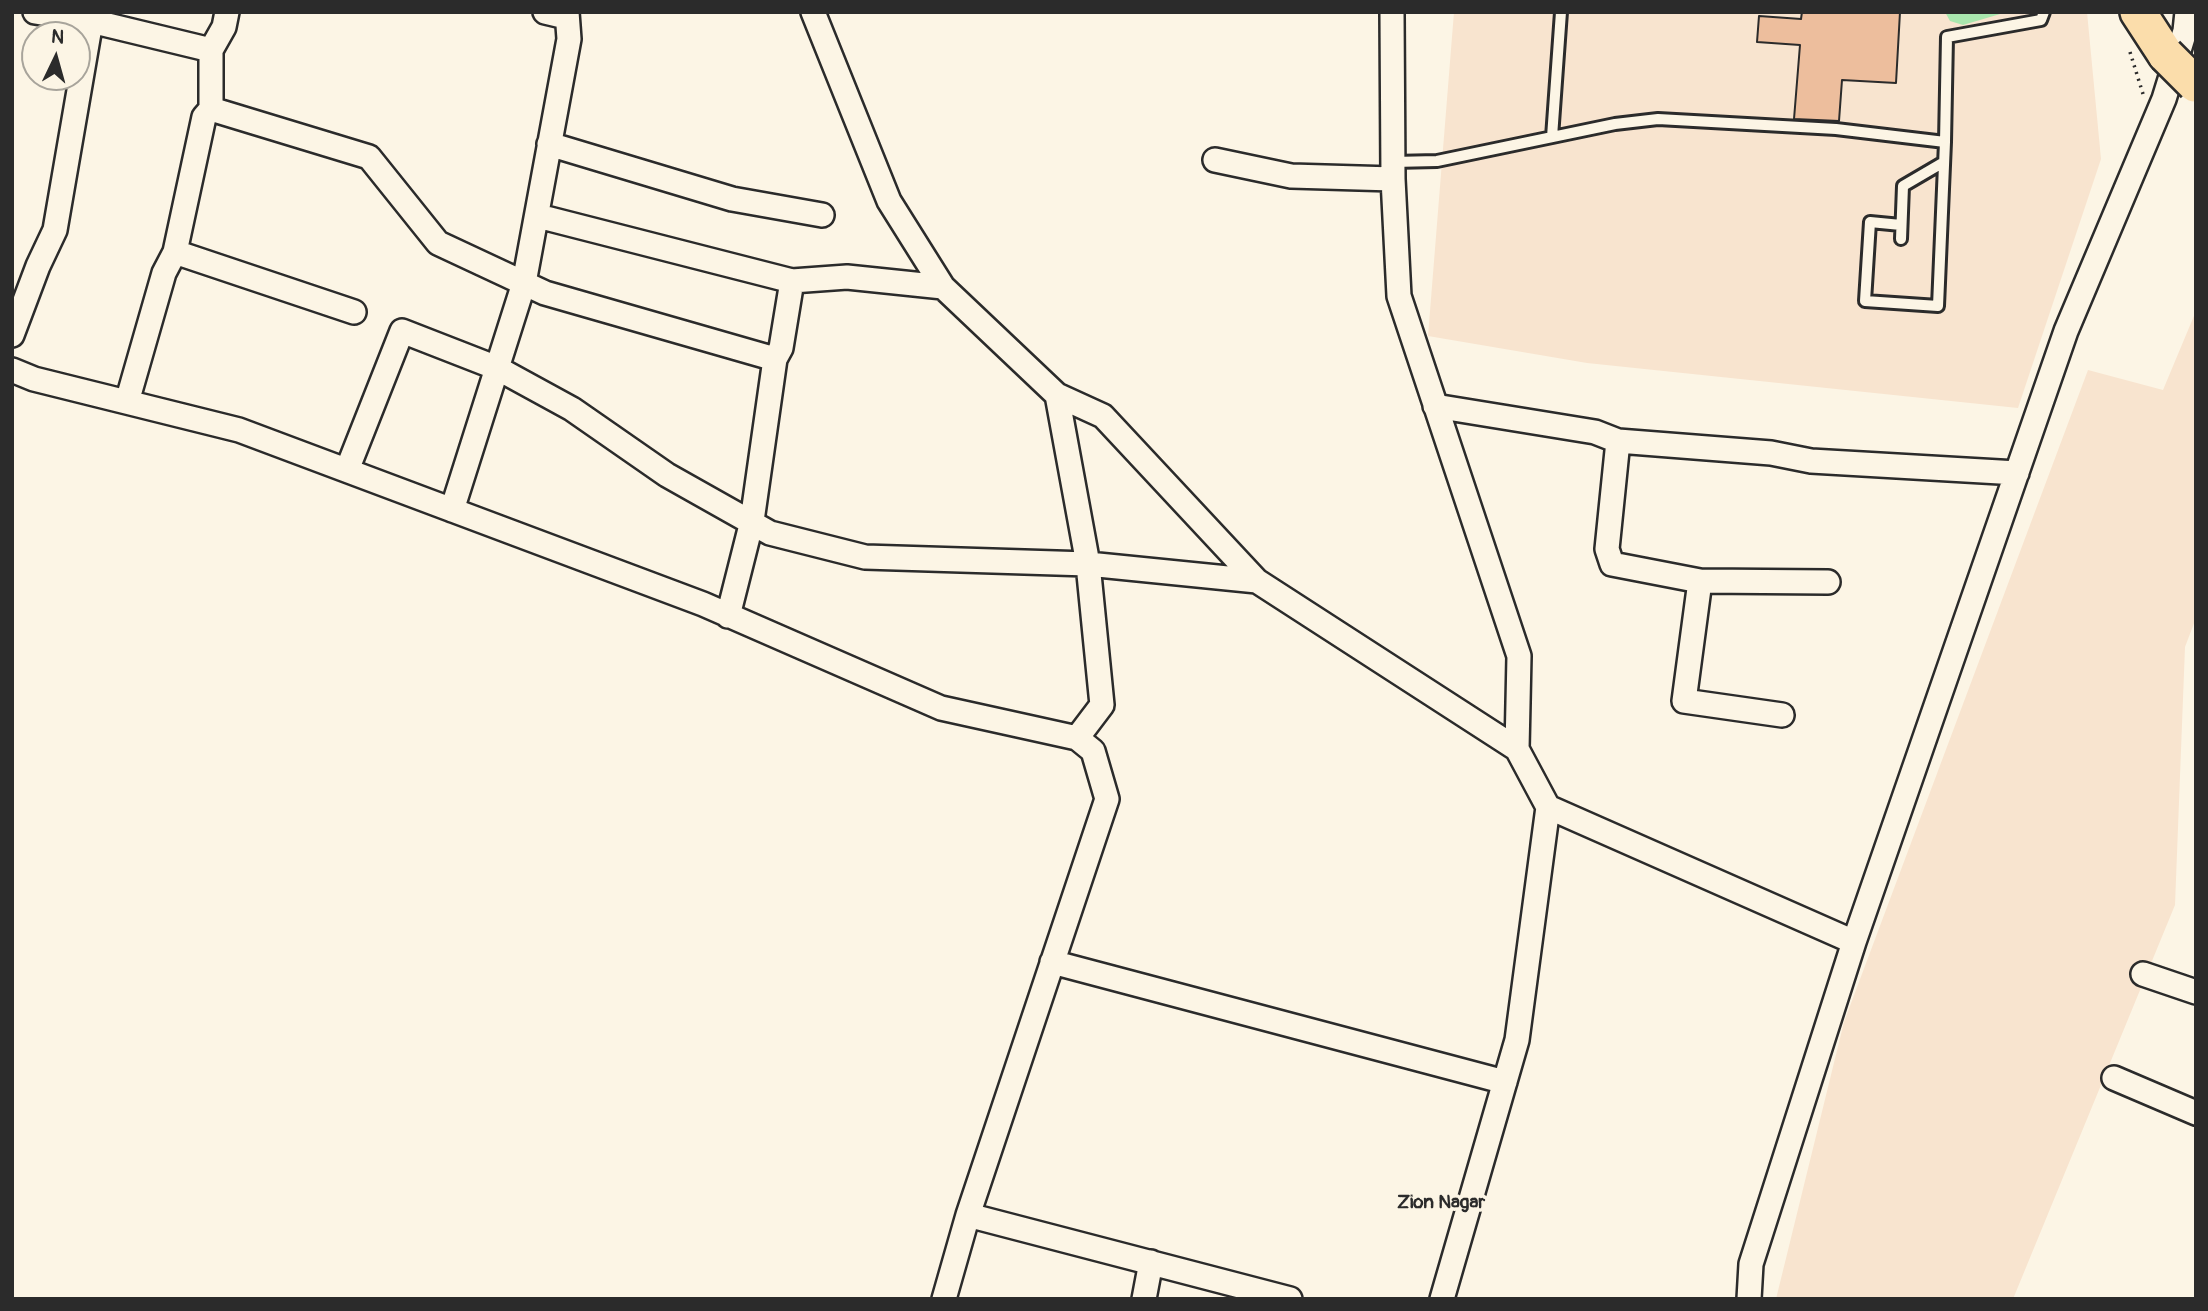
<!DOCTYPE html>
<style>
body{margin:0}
#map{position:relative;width:2208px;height:1311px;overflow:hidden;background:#fcf5e5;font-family:Pangolin,sans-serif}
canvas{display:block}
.frame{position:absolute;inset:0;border:14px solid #2b2b2b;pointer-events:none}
.north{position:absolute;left:21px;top:21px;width:70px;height:70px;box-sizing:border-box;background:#fcf5e5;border:2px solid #a8a49b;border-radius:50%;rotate:5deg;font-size:19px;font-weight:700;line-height:28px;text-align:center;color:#2b2b2b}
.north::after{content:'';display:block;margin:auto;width:24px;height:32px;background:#2b2b2b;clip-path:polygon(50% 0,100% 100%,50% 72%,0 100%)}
</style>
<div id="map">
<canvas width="2208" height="1311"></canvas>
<div class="frame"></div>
<div class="north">N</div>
</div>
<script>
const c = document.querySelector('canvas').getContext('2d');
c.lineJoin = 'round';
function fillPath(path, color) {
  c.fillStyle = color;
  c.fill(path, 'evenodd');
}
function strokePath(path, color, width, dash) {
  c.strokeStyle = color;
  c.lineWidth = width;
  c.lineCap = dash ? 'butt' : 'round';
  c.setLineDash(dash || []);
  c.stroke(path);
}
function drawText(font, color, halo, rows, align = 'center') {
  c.font = font + ' Pangolin,sans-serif';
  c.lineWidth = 7;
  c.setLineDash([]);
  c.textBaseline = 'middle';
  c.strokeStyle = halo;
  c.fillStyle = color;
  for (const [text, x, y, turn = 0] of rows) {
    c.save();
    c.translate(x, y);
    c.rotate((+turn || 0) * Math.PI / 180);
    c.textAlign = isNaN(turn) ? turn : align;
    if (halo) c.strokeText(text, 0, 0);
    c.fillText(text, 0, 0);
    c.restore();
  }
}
const built = new Path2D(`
 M1454,12H2087L2101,159L2018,408L1587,363L1428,336Z
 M2196,311V618L2185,647L2175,905L2013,1299H1776L1844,1022L2088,370L2163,390Z`);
const green = new Path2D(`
 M1945,12H2007L1963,25L1950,21Z`);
const building = new Path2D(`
 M1802,12H1900L1896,83L1842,80L1839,121L1794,119L1800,45L1757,42L1759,16L1801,19Z`);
const path = new Path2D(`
 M2130,52L2143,94`);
const lane = new Path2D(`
 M1552,137L1561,12
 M1393,162L1437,161L1615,124L1658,119L1836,129L1945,142L1947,37L2041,20L2044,12
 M1901,225L1870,222L1865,301L1938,306L1945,142
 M1901,239L1903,186L1944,162`);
const street = new Path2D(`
 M35,12L91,21L211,50
 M545,12L566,17
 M813,12L889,201L943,287L1057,395L1103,416L1257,581L1517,749L1548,807L1854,942
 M1392,12L1393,179L1399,296L1519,656L1517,749
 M211,109L369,157L438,243L545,293L775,359
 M549,144L732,199L822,215
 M1215,160L1291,176L1393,179
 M538,216L792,281L847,277L943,287
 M175,252L354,312
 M12,335L38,266L55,230L91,21
 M12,370L34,379L239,430L703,604L941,708L1077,738L1093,751L1107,799L968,1215L944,1299
 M1057,395L1088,564L1102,705L1077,738
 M127,402L164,273L175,252L204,117L211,109V50L224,27L227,12
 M1435,406L1595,432L1618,441L1771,453L1811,461L2017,473
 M1618,441L1607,549L1612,564L1700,581
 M347,470L402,331L497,368L572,409L667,475L770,533L865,557L1088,564L1257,581
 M452,510L524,283L569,39L567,12
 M728,616L752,521L775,359L781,348L792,281
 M1782,715L1684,701L1700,581L1828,582
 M1052,962L1505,1082
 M2143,974L2196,992
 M2114,1078L2196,1113
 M968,1215L1290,1299
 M1144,1299L1151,1262
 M1442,1299L1517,1040L1548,807
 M1749,1299L1751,1264L1854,942L2066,331L2164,99L2185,31L2187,12`);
const primary = new Path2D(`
 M2138,12L2166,55`);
const primaryBridge = new Path2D(`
 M2166,55L2195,84`);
const neighbourhoodNames = [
 ["Zion Nagar",1441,1203]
];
fillPath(built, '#f8e4cf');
fillPath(green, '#a9e7ae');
fillPath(building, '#edbe9d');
strokePath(building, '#2b2b2b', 2);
strokePath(lane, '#2b2b2b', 16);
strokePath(street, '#2b2b2b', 28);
strokePath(primary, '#2b2b2b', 40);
strokePath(path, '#2b2b2b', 3.5, [2, 5]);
strokePath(lane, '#fcf5e5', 10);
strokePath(street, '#fcf5e5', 23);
strokePath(primary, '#fbddab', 35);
strokePath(primaryBridge, '#2b2b2b', 40, []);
strokePath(primaryBridge, '#fbddab', 35);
drawText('bold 19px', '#2b2b2b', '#fcf5e5', neighbourhoodNames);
</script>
